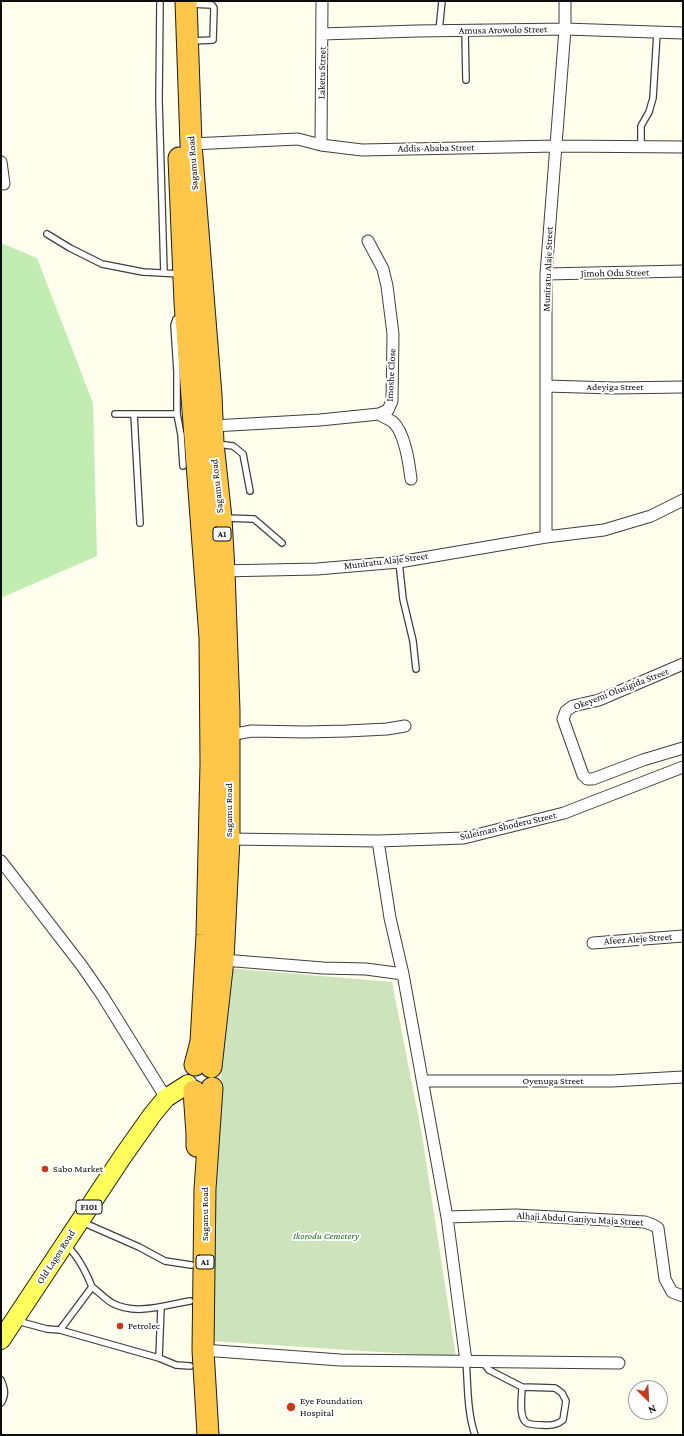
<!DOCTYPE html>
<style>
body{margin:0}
#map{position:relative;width:684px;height:1436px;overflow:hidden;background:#feffec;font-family:"Crimson Pro",serif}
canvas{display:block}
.frame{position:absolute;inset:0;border:2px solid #0c0c0c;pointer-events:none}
.north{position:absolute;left:628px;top:1380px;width:40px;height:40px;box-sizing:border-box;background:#fff;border:1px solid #9e9e9e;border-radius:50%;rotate:156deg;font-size:11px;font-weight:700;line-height:16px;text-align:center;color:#0c0c0c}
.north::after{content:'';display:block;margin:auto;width:14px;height:18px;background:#c83918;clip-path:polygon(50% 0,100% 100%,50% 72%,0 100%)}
</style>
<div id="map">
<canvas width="684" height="1436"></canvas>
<div class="frame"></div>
<div class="north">N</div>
</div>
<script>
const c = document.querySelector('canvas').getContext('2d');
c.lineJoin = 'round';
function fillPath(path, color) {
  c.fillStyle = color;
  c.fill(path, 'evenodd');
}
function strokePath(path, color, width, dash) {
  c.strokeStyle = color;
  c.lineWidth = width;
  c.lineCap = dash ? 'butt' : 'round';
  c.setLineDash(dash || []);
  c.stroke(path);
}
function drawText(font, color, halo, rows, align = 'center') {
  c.font = font + ' "Crimson Pro",serif';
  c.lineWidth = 4;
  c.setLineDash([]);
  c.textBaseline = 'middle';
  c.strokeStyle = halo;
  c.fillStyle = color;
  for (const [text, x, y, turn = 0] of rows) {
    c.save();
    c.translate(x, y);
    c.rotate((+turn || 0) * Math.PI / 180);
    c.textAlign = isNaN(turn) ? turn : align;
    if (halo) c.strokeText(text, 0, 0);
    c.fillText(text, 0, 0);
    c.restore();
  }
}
const green = new Path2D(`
 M1,243L37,258L93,403L97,556L1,598Z`);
const cemetery = new Path2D(`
 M227,968L392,982L422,1135L456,1357L211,1341L219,1121Z`);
const lane = new Path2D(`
 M160,1L159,100L164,273
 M190,4L212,5L214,8L213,40L192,41
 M439,31L442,1
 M465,31L466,80
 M641,147V126L649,112L653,98L657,33
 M47,234L70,248L102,264L143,272L181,274
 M182,317L176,319L174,325L177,371V414L181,435L183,466
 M115,414H177
 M134,414L140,523
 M217,444L233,446L243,454L250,491
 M225,518L254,519L282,543
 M399,562L403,599L413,641L416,669
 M82,1222L139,1247L165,1261L191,1265
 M92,1287C99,1292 105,1299 112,1303C136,1316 165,1305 190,1301
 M17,1321L47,1329L60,1330L92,1287C86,1272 79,1257 67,1246
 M60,1330L159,1358L176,1365L190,1366
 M159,1358L161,1308
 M466,1361C468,1385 467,1412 475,1435
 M483,1362L489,1370L522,1387L555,1388L562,1393L566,1401L563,1420C557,1425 551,1426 543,1425C538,1425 531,1425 527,1423C518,1418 522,1396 522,1387
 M1,1380C5,1389 6,1395 1,1403`);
const street = new Path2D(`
 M322,34L417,31L565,29L683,33
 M191,144L298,139L321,145L362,150L556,146L683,147
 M321,145L322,1
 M1,162L4,184
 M546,274L683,271
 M546,386L614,388L683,387
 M379,414C383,417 389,419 393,422C405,433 409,463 411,479
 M213,426L320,420L379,414L388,410L392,401L393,334L387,286L383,269L368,241
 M546,537V274L565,29V1
 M220,571L317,569L399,562L546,537L604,530L651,516L683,500
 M683,664L599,700L573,706L566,711L563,719L583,775L587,779H593L643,760L683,748
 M229,735L252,731L305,732L347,731L387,729L405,726
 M229,839L378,841L464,838L564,813L683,767
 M378,841L390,918L403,974L447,1217L466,1361
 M1,861L82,966L102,995L166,1098
 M593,943L683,936
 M223,960L323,968L366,969L403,974
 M423,1081H612L683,1077
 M447,1217L516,1215L645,1222L653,1225L658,1228L665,1279L672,1292L683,1296
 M203,1350L340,1360L619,1363`);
const primary = new Path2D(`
 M1,1340L123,1156L152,1115L166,1098L188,1084`);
const highway = new Path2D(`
 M186,1L191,144L211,395L213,443L221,518L224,571L229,710V839L223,960L211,1067
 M179,158L185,303L210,638L211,764L207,935L201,1042L195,1065
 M194,1091L197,1134V1146
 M208,1435L203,1350L205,1189L212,1088`);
const markers = [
 [45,1169,4,"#c83918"],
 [120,1326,4,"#c83918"],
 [291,1407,5,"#c83918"]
];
const shields = [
 [222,534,18],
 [89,1207,26],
 [205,1262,18]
];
const shieldNames = [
 ["A1",222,534],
 ["F101",89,1207],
 ["A1",205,1262]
];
const streetNames = [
 ["Amusa Arowolo Street",503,30,-1],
 ["Laketu Street",322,73,-89],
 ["Addis-Ababa Street",436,148,-1],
 ["Sagamu Road",193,163,-94],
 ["Muniratu Alaje Street",548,269,-88],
 ["Jimoh Odu Street",615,273,-1],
 ["Imoshe Close",391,375,-87],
 ["Adeyiga Street",615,387],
 ["Sagamu Road",217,486,-96],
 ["Muniratu Alaje Street",386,561,-7],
 ["Okeyemi Olusigida Street",621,689,-21],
 ["Sagamu Road",229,810,-90],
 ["Suleiman Shoderu Street",508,826,-13],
 ["Afeez Aleje Street",638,939,-4],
 ["Oyenuga Street",553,1081],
 ["Sagamu Road",205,1214,-90],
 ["Alhaji Abdul Ganiyu Maja Street",580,1219,3],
 ["Old Lagos Road",56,1257,-57]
];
const poiNames = [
 ["Sabo Market",53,1169],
 ["Petrolec",128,1326],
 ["Eye Foundation",300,1401],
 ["Hospital",300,1413]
];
const parkNames = [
 ["Ikorodu Cemetery",326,1236]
];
fillPath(green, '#c2edb2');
fillPath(cemetery, '#cce3bb');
strokePath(lane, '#3f3f3f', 8);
strokePath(street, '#3f3f3f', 13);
strokePath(primary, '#1d1d1d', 20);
strokePath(highway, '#1d1d1d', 23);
strokePath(lane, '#fff', 5.5);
strokePath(street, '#fff', 11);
strokePath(primary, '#fffe5c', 18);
strokePath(highway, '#ffc74a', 21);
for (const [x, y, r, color] of markers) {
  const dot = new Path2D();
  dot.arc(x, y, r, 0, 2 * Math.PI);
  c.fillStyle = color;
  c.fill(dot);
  strokePath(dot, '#fff', 1.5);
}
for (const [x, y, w] of shields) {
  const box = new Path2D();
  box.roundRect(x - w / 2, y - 7, w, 14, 3);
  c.fillStyle = '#fff';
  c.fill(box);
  strokePath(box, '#0c0c0c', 1);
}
drawText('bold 9px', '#0c0c0c', null, shieldNames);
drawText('10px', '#0c0c0c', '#fff', streetNames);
drawText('10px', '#0c0c0c', '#fff', poiNames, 'left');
drawText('italic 10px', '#176919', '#fff', parkNames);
</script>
